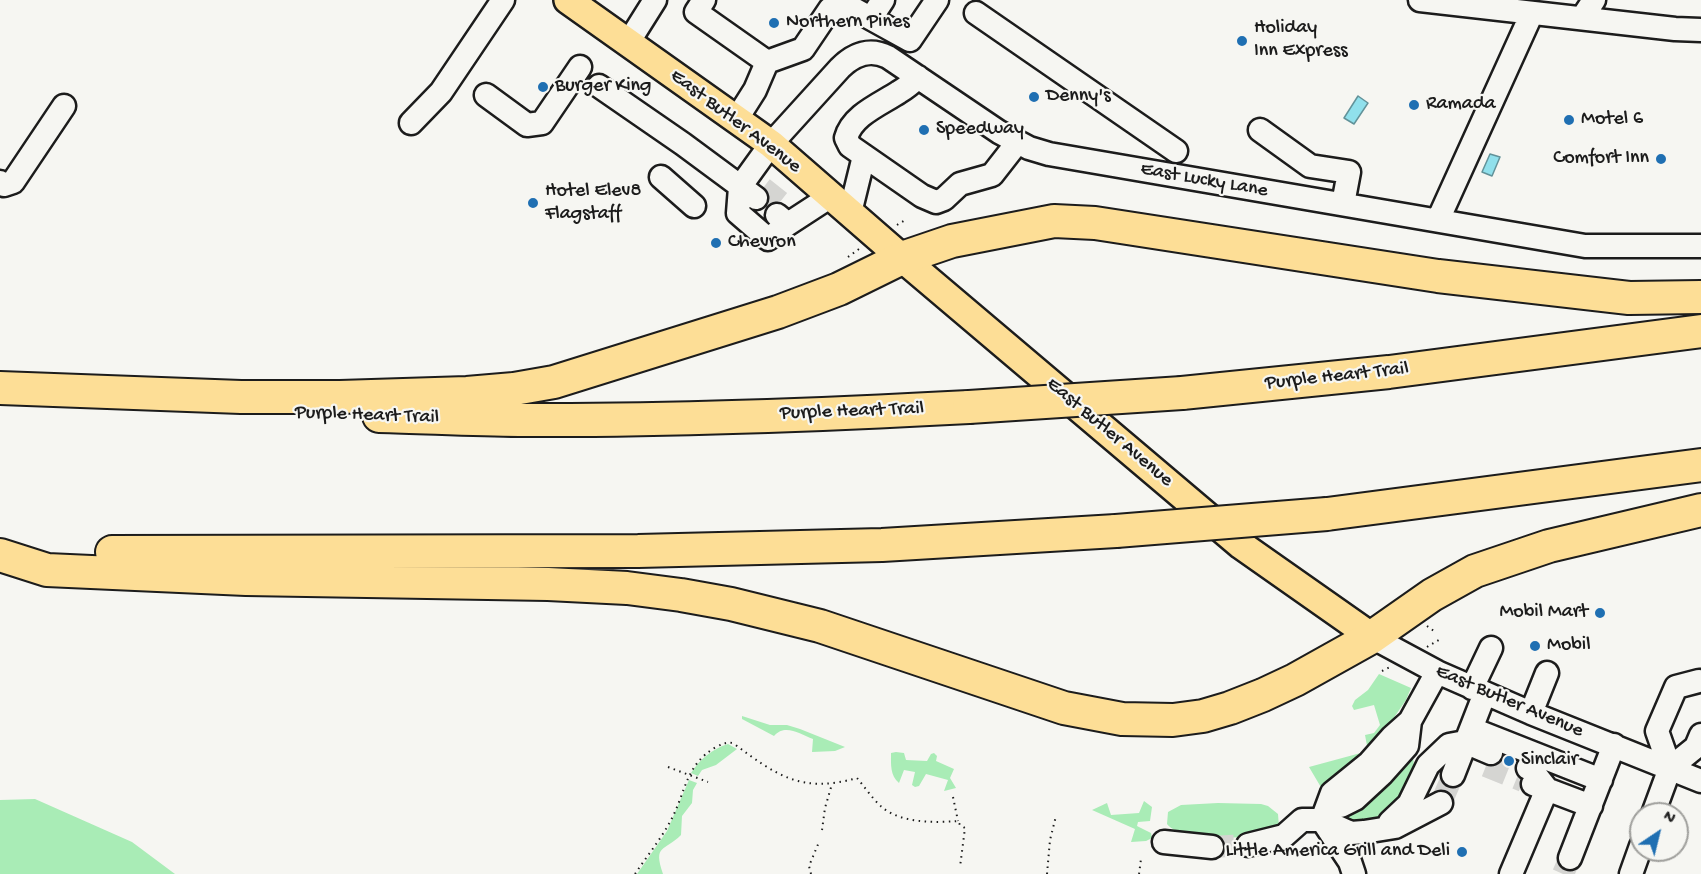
<!DOCTYPE html>
<style>
body{margin:0}
#map{position:relative;width:1701px;height:874px;overflow:hidden;background:#f6f6f2;font-family:"Gochi Hand",sans-serif}
canvas{display:block}
.north{position:absolute;left:1629px;top:802px;width:60px;height:60px;box-sizing:border-box;background:#f6f6f2;border:2px solid #9f9f9c;border-radius:50%;rotate:35deg;font-size:16px;font-weight:700;line-height:24px;text-align:center;color:#1c1c1c}
.north::after{content:'';display:block;margin:auto;width:21px;height:27px;background:#1f6fb2;clip-path:polygon(50% 0,100% 100%,50% 72%,0 100%)}
</style>
<div id="map">
<canvas width="1701" height="874"></canvas>
<div class="north">N</div>
</div>
<script>
const c = document.querySelector('canvas').getContext('2d');
c.lineJoin = 'round';
function fillPath(path, color) {
  c.fillStyle = color;
  c.fill(path, 'evenodd');
}
function strokePath(path, color, width, dash) {
  c.strokeStyle = color;
  c.lineWidth = width;
  c.lineCap = dash ? 'butt' : 'round';
  c.setLineDash(dash || []);
  c.stroke(path);
}
function drawText(font, color, halo, rows, align = 'center') {
  c.font = font + ' "Gochi Hand",sans-serif';
  c.lineWidth = 4.5;
  c.setLineDash([]);
  c.textBaseline = 'middle';
  c.strokeStyle = halo;
  c.fillStyle = color;
  for (const [text, x, y, turn = 0] of rows) {
    c.save();
    c.translate(x, y);
    c.rotate((+turn || 0) * Math.PI / 180);
    c.textAlign = isNaN(turn) ? turn : align;
    if (halo) c.strokeText(text, 0, 0);
    c.fillText(text, 0, 0);
    c.restore();
  }
}
const green = new Path2D(`
 M1379,674L1411,688L1406,700L1371,751L1322,789L1309,767L1368,751L1365,735L1374,733L1380,725L1374,705L1354,710L1352,706L1355,700L1368,690Z
 M742,716L770,725H787L800,729L845,747L835,751L812,752L813,739C800,734 785,723 774,736L742,719Z
 M728,744L737,749L716,765L702,770L698,776L691,773C700,759 712,749 728,744Z
 M896,752L904,753L906,760L927,761L931,754L934,753L937,756L936,761L954,769L950,778L956,788L944,791L948,780L926,774L919,786L915,787L912,785L915,772L904,770L899,783C890,775 891,765 891,753Z
 M1412,756C1416,764 1412,771 1409,779C1402,800 1390,819 1365,824C1359,825 1349,821 1342,819L1344,815Z
 M689,780L697,783L693,790L692,803L682,816L681,835C664,852 653,844 663,874H637L667,831Z
 M35,799L132,842L175,874H0V800Z
 M1144,801L1152,807L1150,821L1138,822L1137,826L1151,833L1152,838L1146,841L1131,842L1135,829L1092,810L1107,803L1111,815L1139,813Z
 M1218,803L1261,804L1268,806L1278,814L1279,827C1270,830 1260,835 1251,836C1233,839 1177,839 1167,824L1168,812L1181,805Z`);
const water = new Path2D(`
 M1358,96L1368,103L1354,124L1344,118Z
 M1490,154L1500,157L1492,176L1482,172Z`);
const minorTunnel = new Path2D(`
 M763,188L786,206
 M1486,766L1523,781
 M1441,803L1453,775
 M1212,847L1248,845
 M1563,874L1570,858`);
const path = new Path2D(`
 M897,225L907,219
 M848,257L859,249
 M1427,626L1434,631
 M1427,647L1442,638
 M1382,671L1390,667
 M668,767L708,782
 M953,797L958,821
 M822,830L825,808L832,784
 M635,874C647,856 661,839 671,820C686,792 685,765 716,747C722,744 726,742 733,743C776,775 801,794 857,778C865,787 873,800 883,808C902,823 934,823 958,821L960,825L965,828L960,867
 M811,874L809,866L819,842
 M1047,874L1050,840L1056,816
 M1139,874L1141,859`);
const minor = new Path2D(`
 M704,0L696,12L767,62
 M1420,0L1675,29L1701,30
 M976,13L1176,151
 M871,18L883,0
 M1582,18L1594,0
 M628,43L655,0
 M918,77C912,83 906,88 899,92C881,104 852,115 846,138L850,146L922,196L936,202L944,199L960,184L992,175L1017,143
 M599,86L683,144L756,198
 M486,95L527,125L542,123L580,67
 M736,120L755,90L767,62L803,49L830,9L852,8L910,40L937,0
 M411,123L441,92L503,0
 M1260,130L1310,166L1349,172L1343,204
 M661,177L694,206
 M0,182L4,185L13,182L64,106
 M850,213L864,156
 M777,215L788,224L831,196
 M1438,220L1532,13
 M788,224L768,239L738,213L740,187L771,144L840,68C854,54 870,48 888,57L999,132L1029,148L1049,154L1585,246H1701
 M1372,637L1437,672L1531,713L1701,781
 M1472,688L1491,648
 M1531,713L1547,673
 M1472,729L1601,780
 M1670,768L1657,731L1676,687L1699,681
 M1453,775L1485,693
 M1533,784L1591,806
 M1328,806H1341L1355,799L1382,774L1407,746L1410,721
 M1653,814L1670,768L1696,747L1701,735
 M1390,822L1409,804L1428,765L1449,745L1465,742L1491,753
 M1164,842L1212,847
 M1248,845L1284,836L1302,820H1322L1351,833L1364,832L1395,827L1441,803
 M1570,858L1614,745
 M1354,874L1350,862L1322,820L1332,793L1369,763L1392,737L1410,721L1437,672
 M1511,874L1547,789L1532,770L1528,768
 M1631,874L1641,846`);
const major = new Path2D(`
 M568,0L771,144L902,258L1241,545L1372,637`);
const highway = new Path2D(`
 M0,388L241,397H340L467,393L514,389L554,382L778,312L839,289L902,258L952,241L1054,221L1095,223L1438,276L1629,298L1701,297
 M1182,393L1389,372L1701,331
 M379,416C426,417 473,420 519,420C669,421 819,415 969,407
 M1327,514L1701,465
 M112,552L638,551L882,545L1116,531
 M0,555L47,570L246,579L548,584L627,588L681,595L731,604L820,626L1064,708L1122,719L1173,720L1203,716L1230,708L1263,695L1295,680L1372,637L1432,595L1475,571L1549,546L1701,510`);
const highwayBridge = new Path2D(`
 M969,407L1182,393
 M1116,531L1327,514`);
const markers = [
 [774,23,6,"#1f6fb2"],
 [1242,41,6,"#1f6fb2"],
 [543,87,6,"#1f6fb2"],
 [1034,97,6,"#1f6fb2"],
 [1414,105,6,"#1f6fb2"],
 [1569,120,6,"#1f6fb2"],
 [924,130,6,"#1f6fb2"],
 [1661,159,6,"#1f6fb2"],
 [533,203,6,"#1f6fb2"],
 [716,243,6,"#1f6fb2"],
 [1600,613,6,"#1f6fb2"],
 [1535,646,6,"#1f6fb2"],
 [1509,761,6,"#1f6fb2"],
 [1462,852,6,"#1f6fb2"]
];
const poiNames = [
 ["Northern Pines",786,23],
 ["Holiday",1254,29],
 ["Inn Express",1254,52],
 ["Burger King",555,87],
 ["Denny's",1046,97],
 ["Ramada",1426,105],
 ["Motel 6",1581,120],
 ["Speedway",936,130],
 ["Comfort Inn",1649,159,"right"],
 ["Hotel Elev8",545,192],
 ["Flagstaff",545,215],
 ["Chevron",728,243],
 ["Mobil Mart",1588,613,"right"],
 ["Mobil",1547,646],
 ["Sinclair",1521,761],
 ["Little America Grill and Deli",1450,852,"right"]
];
const streetNames = [
 ["East Butler Avenue",735,122,37],
 ["East Lucky Lane",1204,181,10],
 ["Purple Heart Trail",1337,377,-6],
 ["Purple Heart Trail",852,412,-2],
 ["Purple Heart Trail",367,416,2],
 ["East Butler Avenue",1109,433,40],
 ["East Butler Avenue",1509,702,23]
];
fillPath(green, '#a9ecb6');
fillPath(water, '#90e0ec');
strokePath(water, '#629299', 1.5);
strokePath(minorTunnel, '#d5d5d2', 22, [22, 11]);
strokePath(minor, '#1c1c1c', 27);
strokePath(major, '#1c1c1c', 32);
strokePath(highway, '#1c1c1c', 36);
strokePath(path, '#1c1c1c', 2, [1.5, 4.5]);
strokePath(minor, '#f6f6f2', 22);
strokePath(major, '#fdde96', 27);
strokePath(highway, '#fdde96', 32);
strokePath(highwayBridge, '#1c1c1c', 36, []);
strokePath(highwayBridge, '#fdde96', 32);
for (const [x, y, r, color] of markers) {
  const dot = new Path2D();
  dot.arc(x, y, r, 0, 2 * Math.PI);
  c.fillStyle = color;
  c.fill(dot);
  strokePath(dot, '#f6f6f2', 2);
}
drawText('20px', '#1c1c1c', '#f6f6f2', poiNames, 'left');
drawText('20px', '#1c1c1c', '#f6f6f2', streetNames);
</script>
